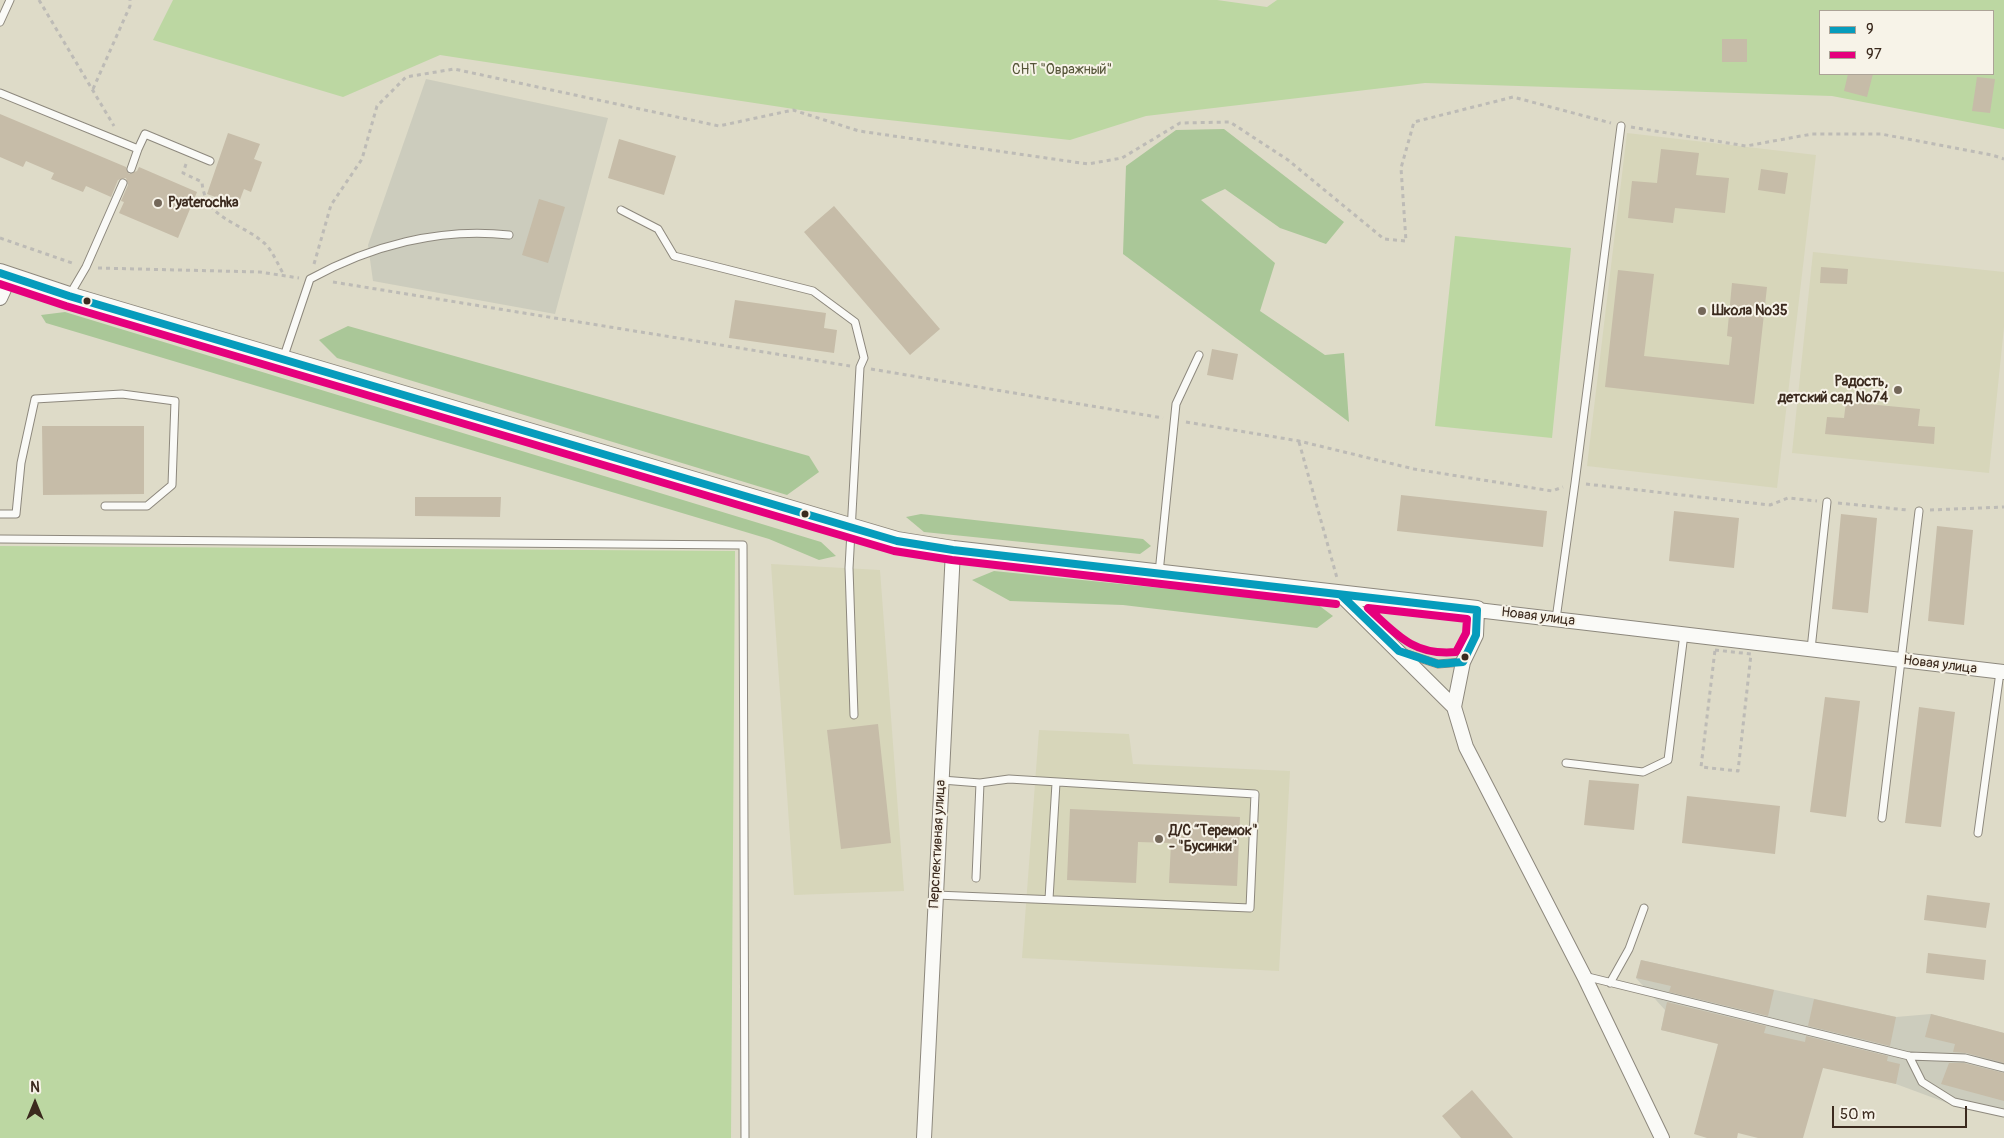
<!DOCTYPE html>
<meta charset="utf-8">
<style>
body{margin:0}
#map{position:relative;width:2004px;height:1138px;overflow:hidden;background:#dedbc8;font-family:Pangolin,sans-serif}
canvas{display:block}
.legend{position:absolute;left:1819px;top:10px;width:175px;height:65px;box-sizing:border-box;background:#f7f3e8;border:1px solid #aca397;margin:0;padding:6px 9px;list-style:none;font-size:15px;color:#3b2a1e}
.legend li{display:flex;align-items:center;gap:10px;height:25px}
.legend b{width:25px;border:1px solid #aca397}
.north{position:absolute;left:10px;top:1078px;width:50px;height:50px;-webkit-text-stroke:4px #f7f3e8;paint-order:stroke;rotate:0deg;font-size:14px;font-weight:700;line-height:20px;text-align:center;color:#3b2a1e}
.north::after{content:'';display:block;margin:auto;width:18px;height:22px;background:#3b2a1e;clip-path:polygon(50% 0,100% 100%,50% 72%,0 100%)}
.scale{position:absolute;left:1832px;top:1106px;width:135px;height:22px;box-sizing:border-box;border:2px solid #3b2a1e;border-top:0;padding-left:6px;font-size:15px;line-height:18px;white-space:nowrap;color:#3b2a1e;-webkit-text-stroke:4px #f7f3e8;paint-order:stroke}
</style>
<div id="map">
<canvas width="2004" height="1138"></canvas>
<ul class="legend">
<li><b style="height:6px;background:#069cbc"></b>9</li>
<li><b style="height:6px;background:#e5007d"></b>97</li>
</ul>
<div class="north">N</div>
<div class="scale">50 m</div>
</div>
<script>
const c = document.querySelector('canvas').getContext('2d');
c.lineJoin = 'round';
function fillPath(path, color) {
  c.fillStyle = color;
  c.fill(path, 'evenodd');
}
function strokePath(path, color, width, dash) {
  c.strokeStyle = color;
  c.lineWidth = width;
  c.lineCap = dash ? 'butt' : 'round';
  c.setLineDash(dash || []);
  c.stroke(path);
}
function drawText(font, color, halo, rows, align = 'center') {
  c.font = font + ' Pangolin,sans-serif';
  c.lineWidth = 4;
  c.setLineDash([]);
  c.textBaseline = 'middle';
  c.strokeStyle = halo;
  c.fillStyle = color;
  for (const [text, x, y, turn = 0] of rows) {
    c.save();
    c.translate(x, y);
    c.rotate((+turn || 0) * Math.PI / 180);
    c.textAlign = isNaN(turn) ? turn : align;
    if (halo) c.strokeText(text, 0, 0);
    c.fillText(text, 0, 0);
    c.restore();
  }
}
const built = new Path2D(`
 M1627,133L1816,155L1777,488L1587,466Z
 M1813,252L2004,272V327L1989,473L1792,453Z
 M771,564L880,570L904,891L794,895Z
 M1039,730L1129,734L1133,764L1290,771L1279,971L1022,958Z`);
const industrial = new Path2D(`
 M426,79L608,118L555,314L373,281L368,245Z
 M1641,960L1896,1017L1931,1014L2004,1033V1117L1950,1104L1896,1084L1661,1030L1665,1010L1636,978Z`);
const green = new Path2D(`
 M173,0H1217L1267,7L1277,0H2004V129L1832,96L1425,83L1146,116L1070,140L807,111L440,55L343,97L153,40ZM1820,11H1993V74H1820Z
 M1455,236L1571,248L1552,438L1435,426Z
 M0,546L735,551L731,1138H0Z`);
const forest = new Path2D(`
 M1224,129L1344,222L1326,244L1280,228L1225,189L1201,200L1275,263L1260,311L1325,355L1344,353L1349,422L1123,254L1126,166L1176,130Z
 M65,312L821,542L836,556L819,560L769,539L46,323L41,315Z
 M348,326L809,456L819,472L787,495L337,358L319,340Z
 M921,514L1143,539L1151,546L1140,554L924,532L906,517Z
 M994,571L1317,604L1333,616L1317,628L1123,605L1010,601L972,580Z`);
const building = new Path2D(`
 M1722,39H1747V62H1722Z
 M1848,74H1873L1867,97L1844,91Z
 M1977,77L1995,79L1990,113L1972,111Z
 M0,114L126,167L129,174L137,171L139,167L197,192L178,238L119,213L124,202L121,201L128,185L126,178L118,180L111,197L86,186L83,192L51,179L54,173L26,161L23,167L0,157Z
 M228,133L260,144L254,159L262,162L251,192L244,189L238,205L207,194Z
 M619,139L676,156L664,195L608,178Z
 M1661,149L1699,153L1696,175L1729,178L1725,213L1675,208L1673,223L1628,218L1632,181L1657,183Z
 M1761,169L1788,173L1785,194L1758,190Z
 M539,199L565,207L548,263L522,255Z
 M834,206L940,329L910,355L804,232Z
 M1821,267L1848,269L1847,284L1820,283Z
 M1618,270L1654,274L1644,356L1729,365L1732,337L1727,336L1732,283L1767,287L1754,404L1605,387Z
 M735,300L826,313L824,328L837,330L834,353L729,338Z
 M1212,349L1238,354L1233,380L1207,375Z
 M1846,402L1920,409L1918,426L1935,427L1934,444L1825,434L1827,417L1844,418Z
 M42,426H144V494L43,495Z
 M1401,495L1547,511L1543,547L1397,531Z
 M415,497H501L500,517L415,516Z
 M1674,511L1739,518L1734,568L1669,561Z
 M1841,514L1877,518L1868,613L1832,609Z
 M1937,526L1973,530L1964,625L1928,621Z
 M1825,697L1860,701L1846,817L1810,812Z
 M1919,707L1955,712L1941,827L1905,823Z
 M878,724L891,843L841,849L827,730Z
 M1589,780L1639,784L1634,830L1584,825Z
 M1687,796L1780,806L1775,854L1682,843Z
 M1070,809L1240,817L1237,886L1169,883L1171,843L1138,842L1136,883L1067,880Z
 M1927,895L1990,903L1986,928L1924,920Z
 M1928,953L1986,960L1984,980L1926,973Z
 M1641,960L1774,990L1768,1016L1669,992L1671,986L1636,978Z
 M1814,999L1896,1017L1890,1046L1808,1026Z
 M1667,1002L1766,1026L1764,1033L1805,1042L1806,1036L1888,1056L1887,1061L1900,1064L1896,1084L1823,1068L1803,1138H1758L1738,1133L1737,1138H1707L1694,1134L1718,1044L1661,1030Z
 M1931,1014L2004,1033V1063L1966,1053L1953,1052L1955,1044L1925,1037Z
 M1949,1063H1964L2004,1073V1101L1941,1084Z
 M1472,1090L1513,1138H1461L1442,1116Z`);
const path = new Path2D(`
 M39,0L114,126
 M93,89L130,6V0
 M1631,127L1746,146L1812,134H1881L1992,155L2004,159
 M186,164L183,173L202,182C205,219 238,221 263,242C272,249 278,265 284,275
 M0,238L75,264
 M314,264L331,205L362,159L377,106L406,77L454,69L719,126L793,110L859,131L1088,164L1122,158L1180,123L1230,122L1288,160L1384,239L1406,241L1401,168L1414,122L1513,97L1611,123
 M98,268L260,272L299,278
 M333,282L850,366
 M871,369L1163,418
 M1186,422L1299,441L1414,469L1552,491L1563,487
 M1299,442L1337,578
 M1586,484L1770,505L1788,498L1817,501
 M1838,503L1907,510
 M1930,510L2004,507
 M1715,650L1751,654L1738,771L1701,767Z`);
const service = new Path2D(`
 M0,22L10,0
 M0,93L138,149L145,134L210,161
 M131,169L138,149
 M621,210L658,229L674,256L813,291L855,322L864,358L860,367L849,568L854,715
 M69,296L86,267L123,183
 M283,359L310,279C370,246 440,227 509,235
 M0,514H16L21,463L35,399L122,394L175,401L172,485L147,506H105
 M0,539L743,545L745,1138
 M1159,573L1176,404L1199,355
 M1556,619L1575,483L1621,126
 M1811,649L1827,502
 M1404,653L1438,664L1463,662
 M1566,763L1643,772L1668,760L1684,634
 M1882,818L1919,511
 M1978,833L2000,672
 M976,878L980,783
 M936,895L1250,908L1255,794L1009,779L980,783L942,780
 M1049,899L1056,783
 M1584,976L1909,1056L1965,1058L2004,1068
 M1610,983L1629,949L1644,908
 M1909,1056L1922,1082L1954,1102L2004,1113`);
const minor = new Path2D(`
 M0,298L10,276
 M1341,595L1454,707L1466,747L1584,976L1662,1138
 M1454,707L1463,662L1476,635L1477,610L2004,672
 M924,1138L953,550`);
const tertiary = new Path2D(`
 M0,273L69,296L897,541L953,550L1477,610`);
const bus1 = new Path2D(`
 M0,273L69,296L897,541L953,550L1477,610L1476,635L1463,662L1438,664L1399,651L1341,595`);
const bus2 = new Path2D(`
 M0,284L66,306L894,551L952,560L1336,604
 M1368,608L1467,619L1466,633L1456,652C1414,656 1397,635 1368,608Z`);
const markers = [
 [158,203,5,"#74685a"],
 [87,301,4.5,"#3b2a1e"],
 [1702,311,5,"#74685a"],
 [1898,390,5,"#74685a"],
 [805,514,4.5,"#3b2a1e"],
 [1465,657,4.5,"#3b2a1e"],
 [1159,839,5,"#74685a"]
];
const parkNames = [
 ["СНТ \"Овражный\"",1062,70]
];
const poiNames = [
 ["Pyaterochka",168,203],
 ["Школа №35",1712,311],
 ["Радость,",1888,382,"right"],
 ["детский сад №74",1888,398,"right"],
 ["Д/С “Теремок\"",1169,831],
 ["- \"Бусинки\"",1169,847]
];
const streetNames = [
 ["Новая улица",1538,617,7],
 ["Новая улица",1940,665,7],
 ["Перспективная улица",938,844,-87]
];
fillPath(built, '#d7d6ba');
fillPath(industrial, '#ccccbd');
fillPath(green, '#bcd7a2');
fillPath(forest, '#aac798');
fillPath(building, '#c6bca8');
strokePath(service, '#8d887d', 9);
strokePath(minor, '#8d887d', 16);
strokePath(tertiary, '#8d887d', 20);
strokePath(path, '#bdbbb6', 3, [4, 4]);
strokePath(service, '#fafaf7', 7);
strokePath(minor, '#fafaf7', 14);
strokePath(tertiary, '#fafaf7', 18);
strokePath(bus1, '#069cbc', 8);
strokePath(bus2, '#e5007d', 8);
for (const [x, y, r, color] of markers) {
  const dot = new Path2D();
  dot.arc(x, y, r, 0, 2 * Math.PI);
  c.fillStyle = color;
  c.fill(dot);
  strokePath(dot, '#f7f3e8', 2);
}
drawText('14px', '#545437', '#f7f3e8', parkNames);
drawText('bold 14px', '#3b2a1e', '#f7f3e8', poiNames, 'left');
drawText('14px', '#3b2a1e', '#f7f3e8', streetNames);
</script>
